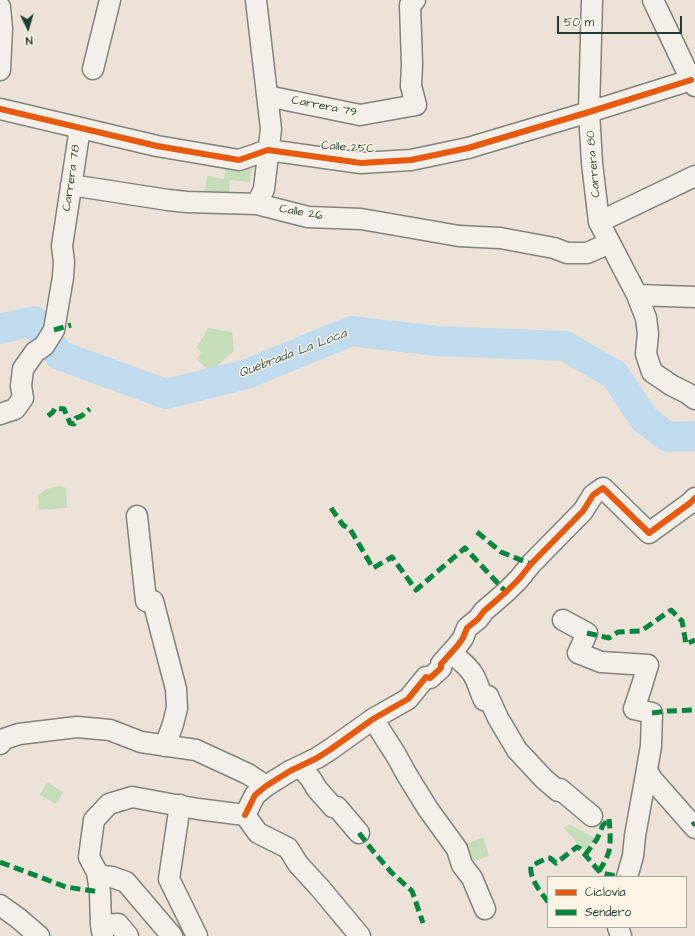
<!DOCTYPE html>
<meta charset="utf-8">
<style>
body{margin:0}
#map{position:relative;width:695px;height:936px;overflow:hidden;background:#ede2d8;font-family:"Architects Daughter",sans-serif}
canvas{display:block}
.legend{position:absolute;left:547px;top:876px;width:140px;height:52px;box-sizing:border-box;background:#fcf5e5;border:1px solid #a4ab9e;margin:0;padding:5px 7px;list-style:none;font-size:12px;color:#1f3d34}
.legend li{display:flex;align-items:center;gap:8px;height:20px}
.legend b{width:20px;border:1px solid #a4ab9e}
.north{position:absolute;left:8px;top:8px;width:40px;height:40px;-webkit-text-stroke:3px #fcf5e5;paint-order:stroke;rotate:175deg;font-size:11px;font-weight:700;line-height:16px;text-align:center;color:#1f3d34}
.north::after{content:'';display:block;margin:auto;width:14px;height:18px;background:#1f3d34;clip-path:polygon(50% 0,100% 100%,50% 72%,0 100%)}
.scale{position:absolute;left:557px;top:16px;width:125px;height:18px;box-sizing:border-box;border:2px solid #1f3d34;border-top:0;padding-left:5px;font-size:12px;line-height:14px;white-space:nowrap;color:#1f3d34;-webkit-text-stroke:3px #fcf5e5;paint-order:stroke}
</style>
<div id="map">
<canvas width="695" height="936"></canvas>
<ul class="legend">
<li><b style="height:5px;background:#e8590c"></b>Ciclovía</li>
<li><b style="height:5px;background:#00873e"></b>Sendero</li>
</ul>
<div class="north">N</div>
<div class="scale">50 m</div>
</div>
<script>
const c = document.querySelector('canvas').getContext('2d');
c.lineJoin = 'round';
function fillPath(path, color) {
  c.fillStyle = color;
  c.fill(path, 'evenodd');
}
function strokePath(path, color, width, dash) {
  c.strokeStyle = color;
  c.lineWidth = width;
  c.lineCap = dash ? 'butt' : 'round';
  c.setLineDash(dash || []);
  c.stroke(path);
}
function drawText(font, color, halo, rows, align = 'center') {
  c.font = font + ' "Architects Daughter",sans-serif';
  c.lineWidth = 3;
  c.setLineDash([]);
  c.textBaseline = 'middle';
  c.strokeStyle = halo;
  c.fillStyle = color;
  for (const [text, x, y, turn = 0] of rows) {
    c.save();
    c.translate(x, y);
    c.rotate((+turn || 0) * Math.PI / 180);
    c.textAlign = isNaN(turn) ? turn : align;
    if (halo) c.strokeText(text, 0, 0);
    c.fillText(text, 0, 0);
    c.restore();
  }
}
const green = new Path2D(`
 M226,163L252,166L250,182L230,180L229,200L204,197L207,176L224,179Z
 M208,328L232,332L234,351L210,372L197,359L201,353L197,347Z
 M60,486L66,488L67,508L39,510L38,495L46,489Z
 M47,782L63,792L56,804L40,795Z
 M569,824L595,838L585,851L564,828Z
 M483,837L489,856L467,864L461,846Z`);
const river = new Path2D(`
 M0,329L34,321L59,355L166,394L247,374L351,331L437,341L565,346L615,375L644,419L668,437L695,436`);
const minor = new Path2D(`
 M256,0L271,129L264,189L257,204
 M592,0L589,112L592,163L599,222L637,295L646,318L648,334L646,354L652,372L671,385L687,393L695,399
 M653,0L691,80L695,86
 M0,7L2,28L0,70
 M93,69L110,0
 M267,96L360,115L416,105L411,86L412,64L410,5L415,0
 M0,109L157,146L239,160L268,150L361,163L411,160L468,148L589,112L691,80
 M71,185L168,200L187,202L257,204L308,217L361,219L459,236L500,238L554,248L567,253H587L610,243
 M599,222L695,176
 M637,295L695,297
 M0,414L15,409L23,398L21,386L23,369L35,352L44,346L54,330L63,277L64,262L62,246L80,128
 M137,516L146,601H153L176,689L177,708L173,724L165,746
 M563,620L587,633L578,653L601,662L648,665L642,685L634,709L652,713L651,746L647,769L651,778L695,828
 M451,653C459,660 469,666 474,676C478,683 480,692 484,700L488,696L498,718L517,750L544,779L558,791L560,789L592,816
 M373,719L396,755L407,775L428,809L457,849L462,865L472,878L485,909
 M0,744L4,739L19,734L77,727L110,730L141,742L196,750L248,774L266,786
 M302,766L304,771L311,779L317,789L333,807H337L359,833
 M180,805L169,879L197,936
 M245,815L255,795L266,786L290,771L317,758L331,749L373,719L408,699L426,677L430,678L441,668V664L458,645L463,638L467,628L478,619L484,611L506,592L519,579L531,564L583,511L593,495L603,488L649,533L690,503L695,498
 M97,872L103,876L112,877L126,882L172,936
 M627,877L633,856L635,836L647,769
 M0,905L18,918L39,936
 M101,925L118,924L128,936
 M618,927L621,936
 M103,936L101,925L100,892L97,872L89,857L94,820L109,804L132,797L198,809L245,815L258,833L288,848L298,864L320,888L360,936`);
const quiet = new Path2D(`
 M54,330L71,325
 M48,416L53,412L55,408L64,409L70,423L74,424L76,418C83,417 84,413 90,409
 M331,508L343,525L350,529L373,568L392,557L416,590L465,548L506,592
 M477,532L501,552L531,564
 M587,633L609,638L618,632L641,631L671,610L682,621L686,644L695,640
 M652,713L668,711L695,710
 M692,825L695,823
 M359,833L373,851L392,873L412,891L423,923
 M585,855L597,839L603,825L609,820
 M0,862L66,887L100,892
 M599,871C603,865 607,858 609,851C611,841 610,829 609,819
 M548,902C541,892 529,879 531,866L547,858H550L556,863L577,847L579,848L599,871L602,873L620,877`);
const cycleway = new Path2D(`
 M0,109L157,146L239,160L268,150L361,163L411,160L468,148L589,112L691,80
 M245,815L255,795L266,786L290,771L317,758L331,749L373,719L408,699L426,677L430,678L441,668V664L458,645L463,638L467,628L478,619L484,611L506,592L519,579L531,564L583,511L593,495L603,488L649,533L690,503L695,498`);
const streetNames = [
 ["Carrera 79",324,107,11],
 ["Calle 25C",348,148,4],
 ["Carrera 80",594,164,-95],
 ["Carrera 78",72,178,-82],
 ["Calle 26",301,213,10]
];
const waterNames = [
 ["Quebrada La Loca",293,354,-21]
];
fillPath(green, '#c5deb9');
strokePath(river, '#c0daee', 30);
strokePath(minor, '#81827c', 23);
strokePath(minor, '#f4f0e9', 20);
strokePath(quiet, '#00873e', 5, [10, 5]);
strokePath(cycleway, '#e8590c', 6);
drawText('12px', '#1f3d34', '#fcf5e5', streetNames);
drawText('italic 13px', '#3b5c5b', '#fcf5e5', waterNames);
</script>
